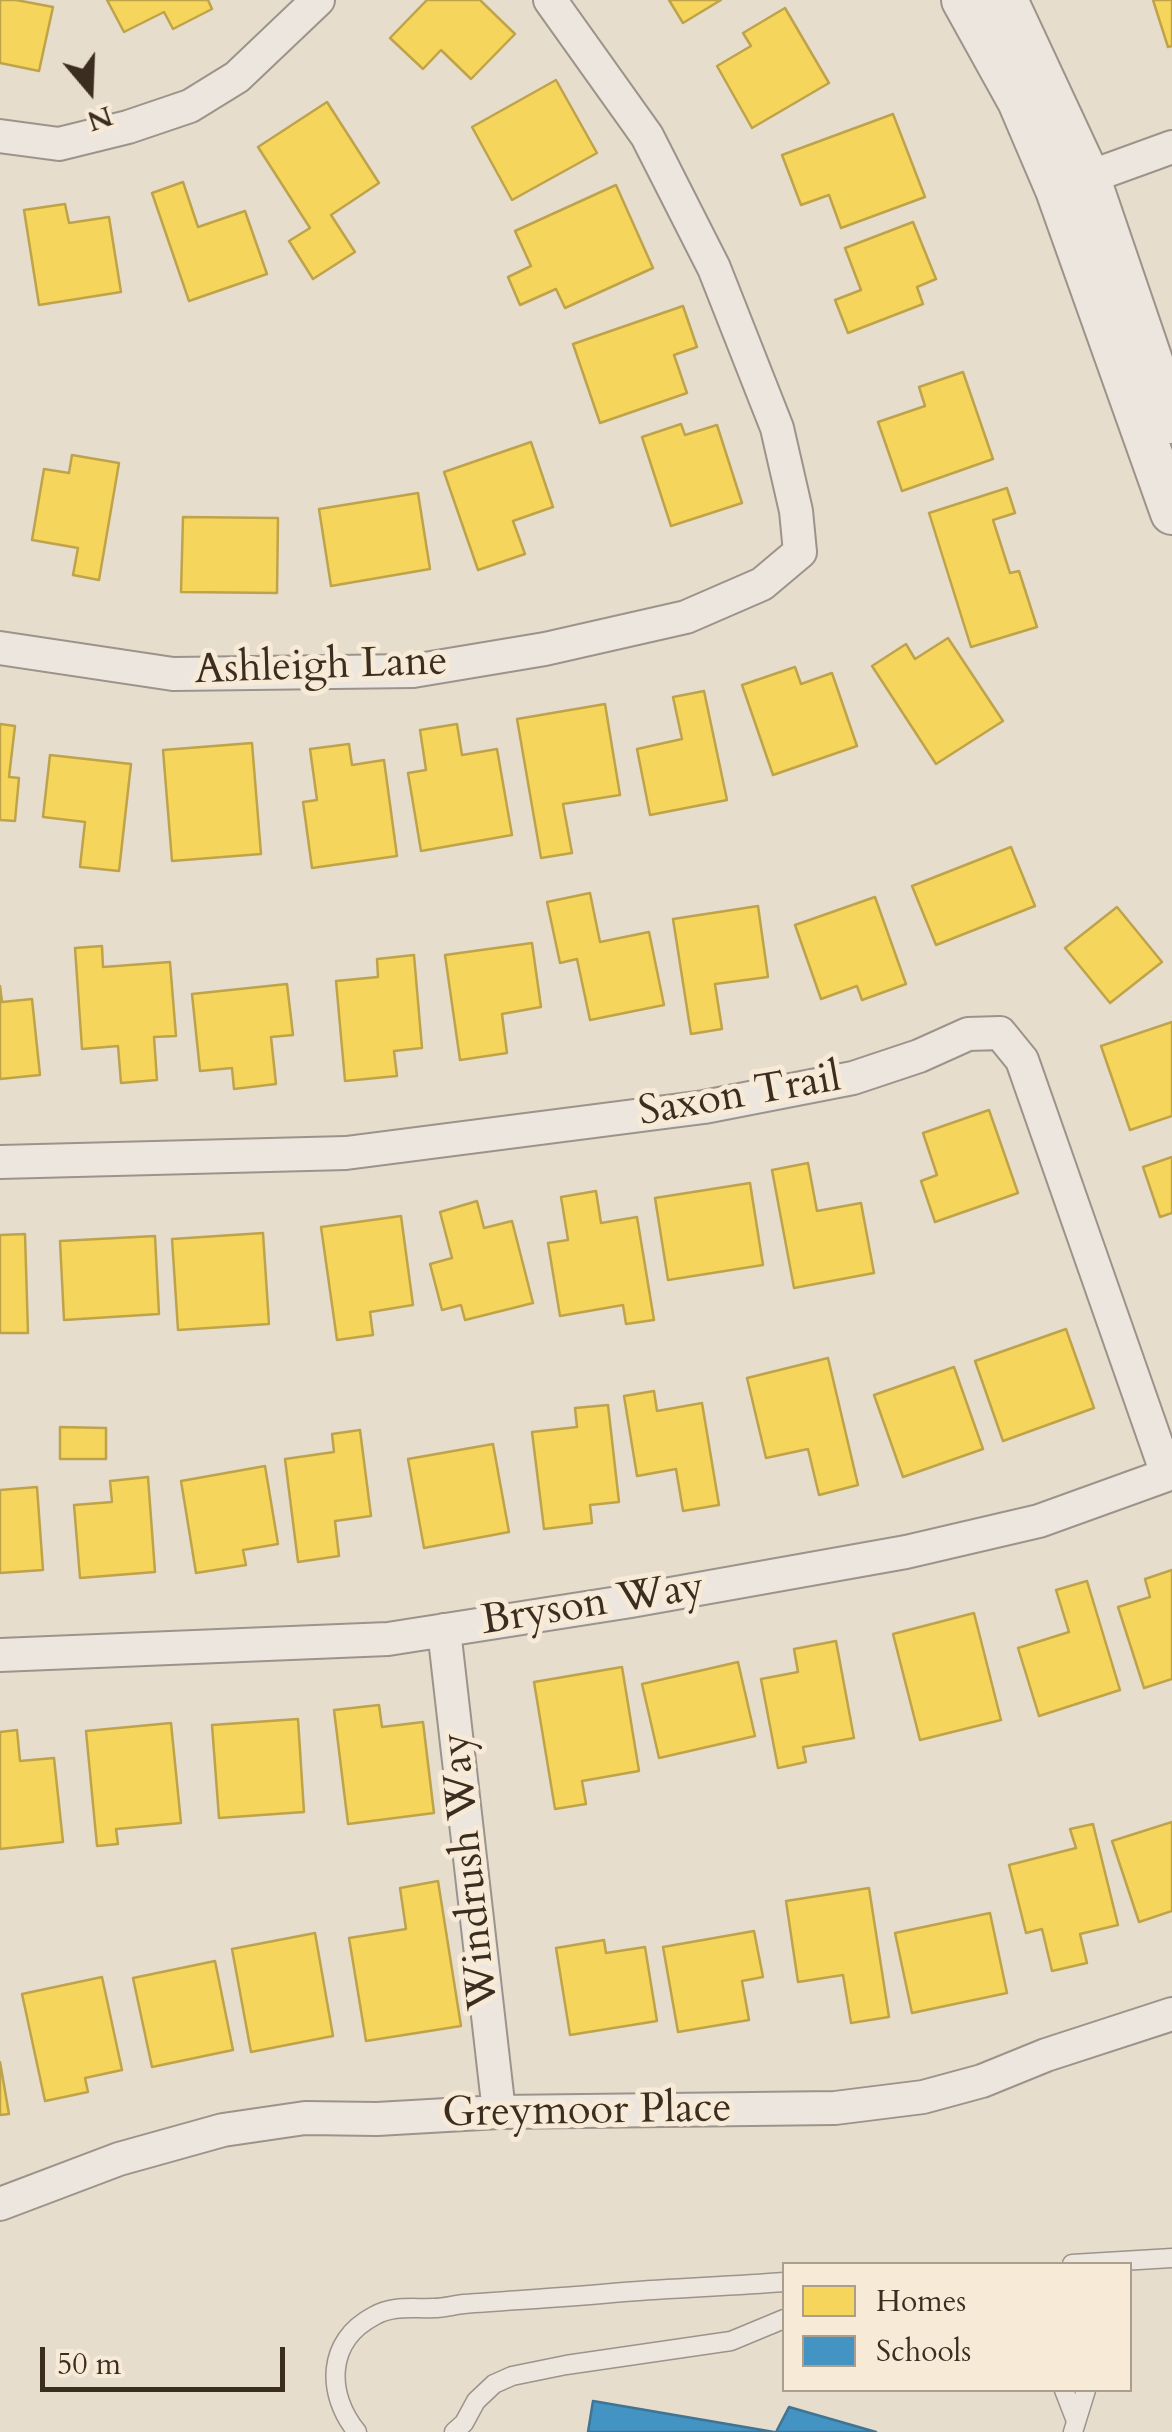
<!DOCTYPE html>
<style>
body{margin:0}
#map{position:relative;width:1172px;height:2432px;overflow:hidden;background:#e7ddcd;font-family:Cardo,serif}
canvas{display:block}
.legend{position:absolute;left:782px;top:2262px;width:350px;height:130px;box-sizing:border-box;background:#f7ead7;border:2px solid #ac9e8d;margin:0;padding:12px 18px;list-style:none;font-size:30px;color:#3b2d1f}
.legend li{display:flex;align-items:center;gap:20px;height:50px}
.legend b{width:50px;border:2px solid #ac9e8d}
.north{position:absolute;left:40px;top:40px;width:100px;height:100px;-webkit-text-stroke:8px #f7ead7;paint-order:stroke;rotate:161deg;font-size:28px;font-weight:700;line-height:40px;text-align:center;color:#3b2d1f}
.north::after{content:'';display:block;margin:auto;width:35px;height:45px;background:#3b2d1f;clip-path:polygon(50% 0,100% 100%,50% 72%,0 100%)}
.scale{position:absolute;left:40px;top:2347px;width:245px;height:45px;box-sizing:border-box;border:5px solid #3b2d1f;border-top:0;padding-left:12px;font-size:30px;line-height:35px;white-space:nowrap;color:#3b2d1f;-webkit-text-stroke:8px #f7ead7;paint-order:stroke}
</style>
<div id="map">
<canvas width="1172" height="2432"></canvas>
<ul class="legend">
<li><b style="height:28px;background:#f6d55c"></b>Homes</li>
<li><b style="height:28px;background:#4393c3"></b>Schools</li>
</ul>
<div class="north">N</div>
<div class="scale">50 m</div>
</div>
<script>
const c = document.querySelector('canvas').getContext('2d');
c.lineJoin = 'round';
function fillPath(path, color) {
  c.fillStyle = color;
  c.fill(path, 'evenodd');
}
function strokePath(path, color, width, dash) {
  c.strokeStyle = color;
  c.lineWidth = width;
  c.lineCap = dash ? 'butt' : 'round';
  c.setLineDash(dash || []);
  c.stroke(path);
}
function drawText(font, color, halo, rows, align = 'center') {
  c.font = font + ' Cardo,serif';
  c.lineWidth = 10;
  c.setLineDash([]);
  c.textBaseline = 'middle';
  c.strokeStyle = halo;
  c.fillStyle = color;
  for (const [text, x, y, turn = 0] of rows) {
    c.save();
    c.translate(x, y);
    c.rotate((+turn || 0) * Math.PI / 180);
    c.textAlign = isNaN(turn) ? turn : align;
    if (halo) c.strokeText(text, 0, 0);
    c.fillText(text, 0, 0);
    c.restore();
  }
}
const homes = new Path2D(`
 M0,0H16L53,7L39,71L0,63Z
 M107,0H208L212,9L173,29L164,12L124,32Z
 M427,0H480L515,34L471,79L441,50L423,69L390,38Z
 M669,0H721L683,23Z
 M1153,0H1172V46L1168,47Z
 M785,8L829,83L752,128L717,66L751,46L743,33Z
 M556,80L597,153L512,200L472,127Z
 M327,102L379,183L331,215L355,252L313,279L289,241L310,228L258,147Z
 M893,114L925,197L841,228L829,195L801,205L782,155Z
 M183,182L198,227L245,211L267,274L189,301L152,193Z
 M616,185L653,268L565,308L556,289L520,305L508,277L531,266L515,231Z
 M65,204L69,223L109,217L121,292L39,305L24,210Z
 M913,222L936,279L917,287L923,304L848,333L835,300L861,290L845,248Z
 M683,306L697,347L674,355L687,393L600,423L573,344Z
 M963,372L993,459L902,491L878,422L925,406L919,387Z
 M681,424L685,435L717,425L742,503L671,526L642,437Z
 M531,442L553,507L513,521L525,554L478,570L444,472Z
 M72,455L119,463L99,580L73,575L78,548L32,540L44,469L69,473Z
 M1007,488L1015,513L993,520L1010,573L1019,571L1037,627L971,647L929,513Z
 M418,493L430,569L331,586L319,509Z
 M183,517L278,518L277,593L181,592Z
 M948,638L1003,721L936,764L872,666L906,644L915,659Z
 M795,667L801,684L832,673L857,746L773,775L742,685Z
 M704,691L727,800L650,815L637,749L682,739L673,697Z
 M605,704L620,795L563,804L572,853L541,858L517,719Z
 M0,724L15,726L9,777L19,778L15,821L0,820Z
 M457,724L462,755L497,749L512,835L421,851L408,773L426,770L420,730Z
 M252,743L261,854L172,861L163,750Z
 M349,744L352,765L384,760L397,856L312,868L303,802L317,800L310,749Z
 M50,755L131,764L119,871L80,867L85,822L43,817Z
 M1011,847L1035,906L936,945L912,886Z
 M590,893L600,942L649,932L664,1005L590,1020L577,959L560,963L547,902Z
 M875,897L906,984L862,1000L857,986L821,999L795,925Z
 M758,906L768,977L715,984L722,1029L691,1034L673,919Z
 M1117,907L1162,962L1110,1003L1065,948Z
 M532,943L541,1007L502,1014L507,1053L460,1060L445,955Z
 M102,946L103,967L170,962L176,1036L154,1037L157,1080L121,1083L118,1046L82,1049L75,948Z
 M414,955L422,1048L394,1051L397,1076L345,1081L336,981L378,977L377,959Z
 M287,984L293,1035L271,1037L276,1084L234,1089L232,1068L200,1071L192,994Z
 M0,986L2,1002L32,999L40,1075L0,1079Z
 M1172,1022V1116L1130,1130L1101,1046Z
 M989,1110L1018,1193L935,1222L921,1181L937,1175L923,1133Z
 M1172,1157V1213L1160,1217L1143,1167Z
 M808,1163L817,1211L861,1203L874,1273L794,1288L772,1170Z
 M750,1183L763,1265L668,1280L655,1198Z
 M596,1191L601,1223L637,1217L654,1320L626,1324L623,1305L560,1316L548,1243L568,1240L561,1197Z
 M477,1201L484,1228L512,1221L533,1303L465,1320L461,1305L442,1310L430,1264L452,1258L440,1212Z
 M401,1216L413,1305L370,1312L373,1335L337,1340L321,1227Z
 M263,1233L269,1324L178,1330L172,1239Z
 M25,1234L28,1333H0V1235Z
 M155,1236L159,1314L64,1320L60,1241Z
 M1066,1329L1094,1408L1003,1441L975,1361Z
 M828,1358L858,1485L819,1495L808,1449L766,1458L747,1378Z
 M954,1367L983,1449L903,1477L874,1395Z
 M654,1391L657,1411L702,1403L719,1505L683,1511L676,1469L637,1476L624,1396Z
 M608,1405L619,1502L590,1505L592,1523L544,1529L532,1432L577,1427L575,1408Z
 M60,1427L106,1428V1459H60Z
 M360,1430L371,1516L335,1521L339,1556L298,1562L285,1459L334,1452L332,1434Z
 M493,1444L509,1532L424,1548L408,1459Z
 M265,1466L278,1544L243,1550L246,1565L196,1573L181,1481Z
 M148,1477L155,1572L80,1578L74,1505L112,1502L110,1481Z
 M37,1487L43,1570L0,1573V1490Z
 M1172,1570V1679L1144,1688L1118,1607L1150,1597L1145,1579Z
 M1087,1581L1120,1690L1039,1716L1018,1648L1069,1632L1056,1590Z
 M974,1613L1001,1720L920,1740L893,1634Z
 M836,1641L854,1738L803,1747L806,1762L778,1768L761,1679L798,1672L794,1649Z
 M738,1662L755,1736L659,1758L642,1684Z
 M622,1667L639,1771L582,1781L586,1804L555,1809L534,1682Z
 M379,1705L382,1727L423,1722L434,1813L348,1824L334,1710Z
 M298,1719L304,1812L219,1818L212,1725Z
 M171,1723L181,1823L116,1829L118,1844L97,1846L86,1731Z
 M17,1730L20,1761L54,1758L63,1842L0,1849V1732Z
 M1172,1822V1911L1139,1922L1112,1841Z
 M1093,1824L1118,1925L1080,1934L1087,1963L1052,1971L1042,1929L1026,1933L1009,1865L1076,1848L1070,1829Z
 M438,1881L461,2026L366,2041L349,1938L406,1929L400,1888Z
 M869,1888L889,2017L851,2023L843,1975L798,1982L786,1901Z
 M990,1913L1007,1993L912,2013L895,1933Z
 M754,1931L763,1977L742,1981L749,2020L678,2032L663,1947Z
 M315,1933L333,2036L251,2052L232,1949Z
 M604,1940L606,1953L645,1947L657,2021L570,2035L556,1948Z
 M215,1961L233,2050L152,2067L133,1978Z
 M102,1977L122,2070L85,2078L88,2092L45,2101L22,1994Z
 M0,2062L9,2114L0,2115Z`);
const schools = new Path2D(`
 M593,2401L774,2432H588Z
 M789,2407L876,2432H776Z`);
const service = new Path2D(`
 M1072,2264L1172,2258
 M1064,2390L1076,2421
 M357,2432C326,2394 326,2341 374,2316C393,2305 413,2309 434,2308C444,2308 454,2305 464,2304C517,2300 571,2297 624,2292C677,2288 731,2286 784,2282
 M454,2432L464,2423L476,2401L494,2384L512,2376L566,2365L731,2341L784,2319
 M1073,2432L1086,2390`);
const minor = new Path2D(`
 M0,136L59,144L128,127L190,106L237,77L318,0
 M1070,184L1172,147
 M0,648L173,674L413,671L545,649L686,617L762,584L800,552L796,511L777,428L714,268L647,136L550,0
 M0,1162L346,1153L704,1107L853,1078L919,1056L968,1034L1000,1033L1022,1060L1167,1474
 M444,1630L499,2112
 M0,1655L388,1639L631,1601L906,1552L1039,1521L1172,1473
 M0,2204L119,2159L223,2130L305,2118L377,2119L499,2112L835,2108L923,2097L982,2081L1046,2055L1172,2014`);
const tertiary = new Path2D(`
 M963,0L1019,101L1057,190L1172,513
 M1006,0L1088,176L1172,422`);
const streetNames = [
 ["Ashleigh Lane",321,668,-2],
 ["Saxon Trail",740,1097,-10],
 ["Bryson Way",593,1606,-9],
 ["Windrush Way",472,1871,-96],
 ["Greymoor Place",587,2113,-1]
];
fillPath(homes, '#f6d55c');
strokePath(homes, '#bea34a', 2.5);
fillPath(schools, '#4393c3');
strokePath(schools, '#417492', 2.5);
strokePath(service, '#9c948a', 21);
strokePath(minor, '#9c948a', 36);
strokePath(tertiary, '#9c948a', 46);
strokePath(service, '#ece6de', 18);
strokePath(minor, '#ece6de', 32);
strokePath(tertiary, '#ece6de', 42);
drawText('42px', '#3b2d1f', '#f7ead7', streetNames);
</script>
